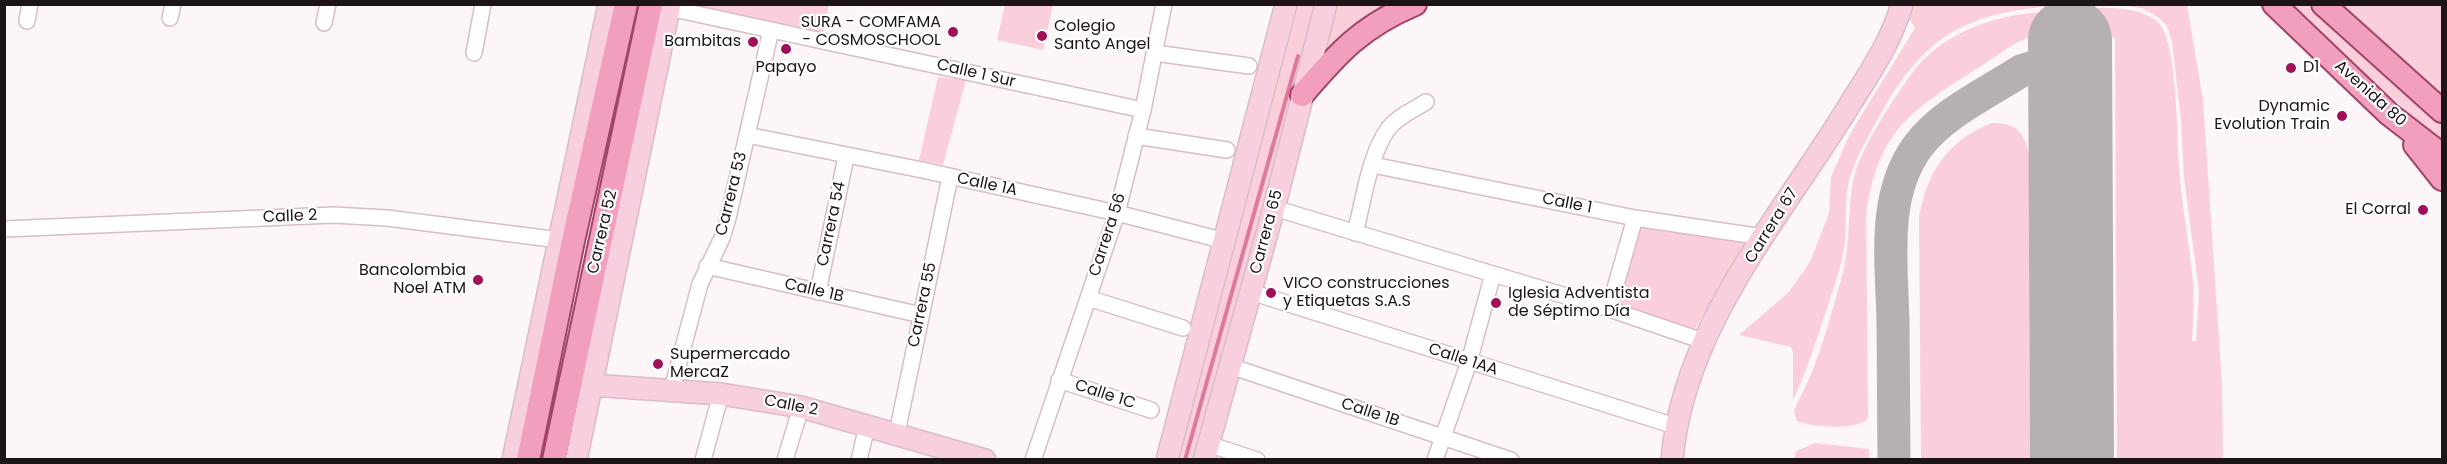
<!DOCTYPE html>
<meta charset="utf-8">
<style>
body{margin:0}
#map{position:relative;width:2447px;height:464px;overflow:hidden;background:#fcf6f8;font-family:Poppins,sans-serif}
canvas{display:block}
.frame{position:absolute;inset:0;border:6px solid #1d1417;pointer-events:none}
</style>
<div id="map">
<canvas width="2447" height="464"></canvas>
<div class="frame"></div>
</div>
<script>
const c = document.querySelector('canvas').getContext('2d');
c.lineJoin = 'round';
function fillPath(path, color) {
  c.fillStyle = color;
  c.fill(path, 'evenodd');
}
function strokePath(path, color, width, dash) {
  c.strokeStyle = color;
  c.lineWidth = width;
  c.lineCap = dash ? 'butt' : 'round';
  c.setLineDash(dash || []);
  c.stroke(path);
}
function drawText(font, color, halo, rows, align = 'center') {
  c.font = font + ' Poppins,sans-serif';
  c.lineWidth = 4.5;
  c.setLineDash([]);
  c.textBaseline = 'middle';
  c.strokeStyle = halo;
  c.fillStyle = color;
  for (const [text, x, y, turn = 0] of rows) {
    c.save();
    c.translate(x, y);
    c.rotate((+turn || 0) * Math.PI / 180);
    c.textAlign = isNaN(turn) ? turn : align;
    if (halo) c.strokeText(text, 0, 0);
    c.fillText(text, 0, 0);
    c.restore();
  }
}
const green = new Path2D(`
 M688,5H829L823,33Z
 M1005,5H1053L1043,50L997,40Z
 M1295,5H1319L1197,459L1172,460Z
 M1334,5H1392L1315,70Z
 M1913,5H2073C1975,10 1929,27 1880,115C1869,135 1857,155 1850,177C1843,199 1848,226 1844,249C1840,270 1833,290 1826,311C1816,341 1807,371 1793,400V353L1791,347L1739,335L1788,293L1810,262L1829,213L1831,177L1850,134L1915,28L1910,20Z
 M2124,5H2187L2203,100L2222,384L2223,459H2117L2115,38C2109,37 2098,38 2092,36C2091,35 2090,33 2089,32C2082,29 2057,31 2048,32C2024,35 2004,51 1984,64C1914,109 1878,127 1866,215L1868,418C1859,431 1812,427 1797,421L1794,411C1799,398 1807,385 1812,372C1824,341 1833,308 1842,276C1851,245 1847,212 1853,181C1859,151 1892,101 1910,76C1940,33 1993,15 2043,12C2075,9 2135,0 2159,23C2177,42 2177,136 2179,165C2181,204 2190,244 2193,284C2194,303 2193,322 2192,341H2196L2199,291L2184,178L2181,120L2172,42L2167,26L2159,18L2144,9Z
 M2286,5H2307L2442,121V142Z
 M2335,5H2442V100Z
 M938,77L966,80L943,165L919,160Z
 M1992,123C2016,122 2025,133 2029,155L2030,459H1921L1919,217C1927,172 1948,140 1992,123Z
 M1640,223L1748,241L1693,332L1614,308Z
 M1815,443L1869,449V459H1794L1796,451Z`);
const stream = new Path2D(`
 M1185,460L1298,56`);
const taxiway = new Path2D(`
 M1894,460C1894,414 1893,368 1893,323C1892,264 1881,196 1918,146C1943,113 1987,93 2021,71C2045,62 2059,64 2070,89`);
const runway = new Path2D(`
 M2070,40L2072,460`);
const street = new Path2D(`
 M669,8L1143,110
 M170,18L173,4
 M27,21L30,4
 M324,23L328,4
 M474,53L483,4
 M1155,53L1249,66
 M747,135L922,170L1117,213L1225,241
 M1136,136L1227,150
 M1373,165L1635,218L1763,237
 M1274,208L1609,309L1703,341
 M4,229L334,215L387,218L567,241
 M1355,233C1364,200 1368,158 1388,129C1397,117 1413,110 1426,102
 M707,266L921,315
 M818,292L846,157
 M1251,292L1675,426
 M1088,298L1183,328
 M1609,309L1635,218
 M1230,366L1511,460
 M1059,380L1151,410
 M672,389L700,284L722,238L728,218L771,30
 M897,433L950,177
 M1208,444L1257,460
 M703,460L721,394
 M785,460L801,407
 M859,460L867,426
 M1033,460L1117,213L1143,110L1164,4
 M1435,460L1469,362L1493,274`);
const secondary = new Path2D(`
 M591,385L721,394L801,407L985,460
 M513,460L609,4
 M576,460L670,4
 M1167,460L1286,4
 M1204,460L1274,208L1326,4
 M1672,460C1683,327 1780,218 1847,109C1868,75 1891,43 1902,4`);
const primary = new Path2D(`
 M2274,4L2389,114L2442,155
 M2323,4L2442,111
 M1302,95C1338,53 1362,26 1415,4
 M2415,145L2442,179
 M528,460L573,241L626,4
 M554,460L651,4`);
const markers = [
 [953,32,6,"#a00f57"],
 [1042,36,6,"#a00f57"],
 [753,42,6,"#a00f57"],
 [786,49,6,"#a00f57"],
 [2291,68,6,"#a00f57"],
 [2342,116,6,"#a00f57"],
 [2423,210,6,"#a00f57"],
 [478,280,6,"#a00f57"],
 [1271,293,6,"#a00f57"],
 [1496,303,6,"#a00f57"],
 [658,364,6,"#a00f57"]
];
const poiNames = [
 ["SURA - COMFAMA",941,23],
 ["- COSMOSCHOOL",941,41],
 ["Colegio",1054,27,"left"],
 ["Santo Angel",1054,45,"left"],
 ["Bambitas",741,42],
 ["Papayo",786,68,"center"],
 ["D1",2303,68,"left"],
 ["Dynamic",2330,107],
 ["Evolution Train",2330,125],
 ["El Corral",2411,210],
 ["Bancolombia",466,271],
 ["Noel ATM",466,289],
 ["VICO construcciones",1283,284,"left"],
 ["y Etiquetas S.A.S",1283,302,"left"],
 ["Iglesia Adventista",1508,294,"left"],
 ["de Séptimo Día",1508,312,"left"],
 ["Supermercado",670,355,"left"],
 ["MercaZ",670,373,"left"]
];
const streetNames = [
 ["Calle 1 Sur",976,74,13],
 ["Avenida 80",2370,94,42],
 ["Calle 1A",987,185,12],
 ["Carrera 53",732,194,-76],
 ["Calle 1",1567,204,11],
 ["Calle 2",290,217,-2],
 ["Carrera 54",832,224,-78],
 ["Carrera 67",1772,226,-58],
 ["Carrera 52",603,232,-77],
 ["Carrera 65",1267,232,-75],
 ["Carrera 56",1108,235,-72],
 ["Calle 1B",814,291,13],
 ["Carrera 55",923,305,-78],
 ["Calle 1AA",1463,360,18],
 ["Calle 1C",1105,395,18],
 ["Calle 2",791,406,11],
 ["Calle 1B",1370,413,18]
];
fillPath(green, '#fbcedb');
strokePath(stream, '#dd799c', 4);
strokePath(taxiway, '#b7b0b2', 33);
strokePath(runway, '#b7b0b2', 84);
strokePath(street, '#d9bdc5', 18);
strokePath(secondary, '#d9bdc5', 24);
strokePath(primary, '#a14468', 26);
strokePath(street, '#fff', 15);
strokePath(secondary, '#f8cfdf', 21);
strokePath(primary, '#f19ebf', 22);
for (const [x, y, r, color] of markers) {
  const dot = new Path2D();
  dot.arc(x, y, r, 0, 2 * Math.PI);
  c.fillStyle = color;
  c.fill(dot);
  strokePath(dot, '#fff', 2);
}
drawText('16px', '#1d1417', '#fff', poiNames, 'right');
drawText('16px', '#1d1417', '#fff', streetNames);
</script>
